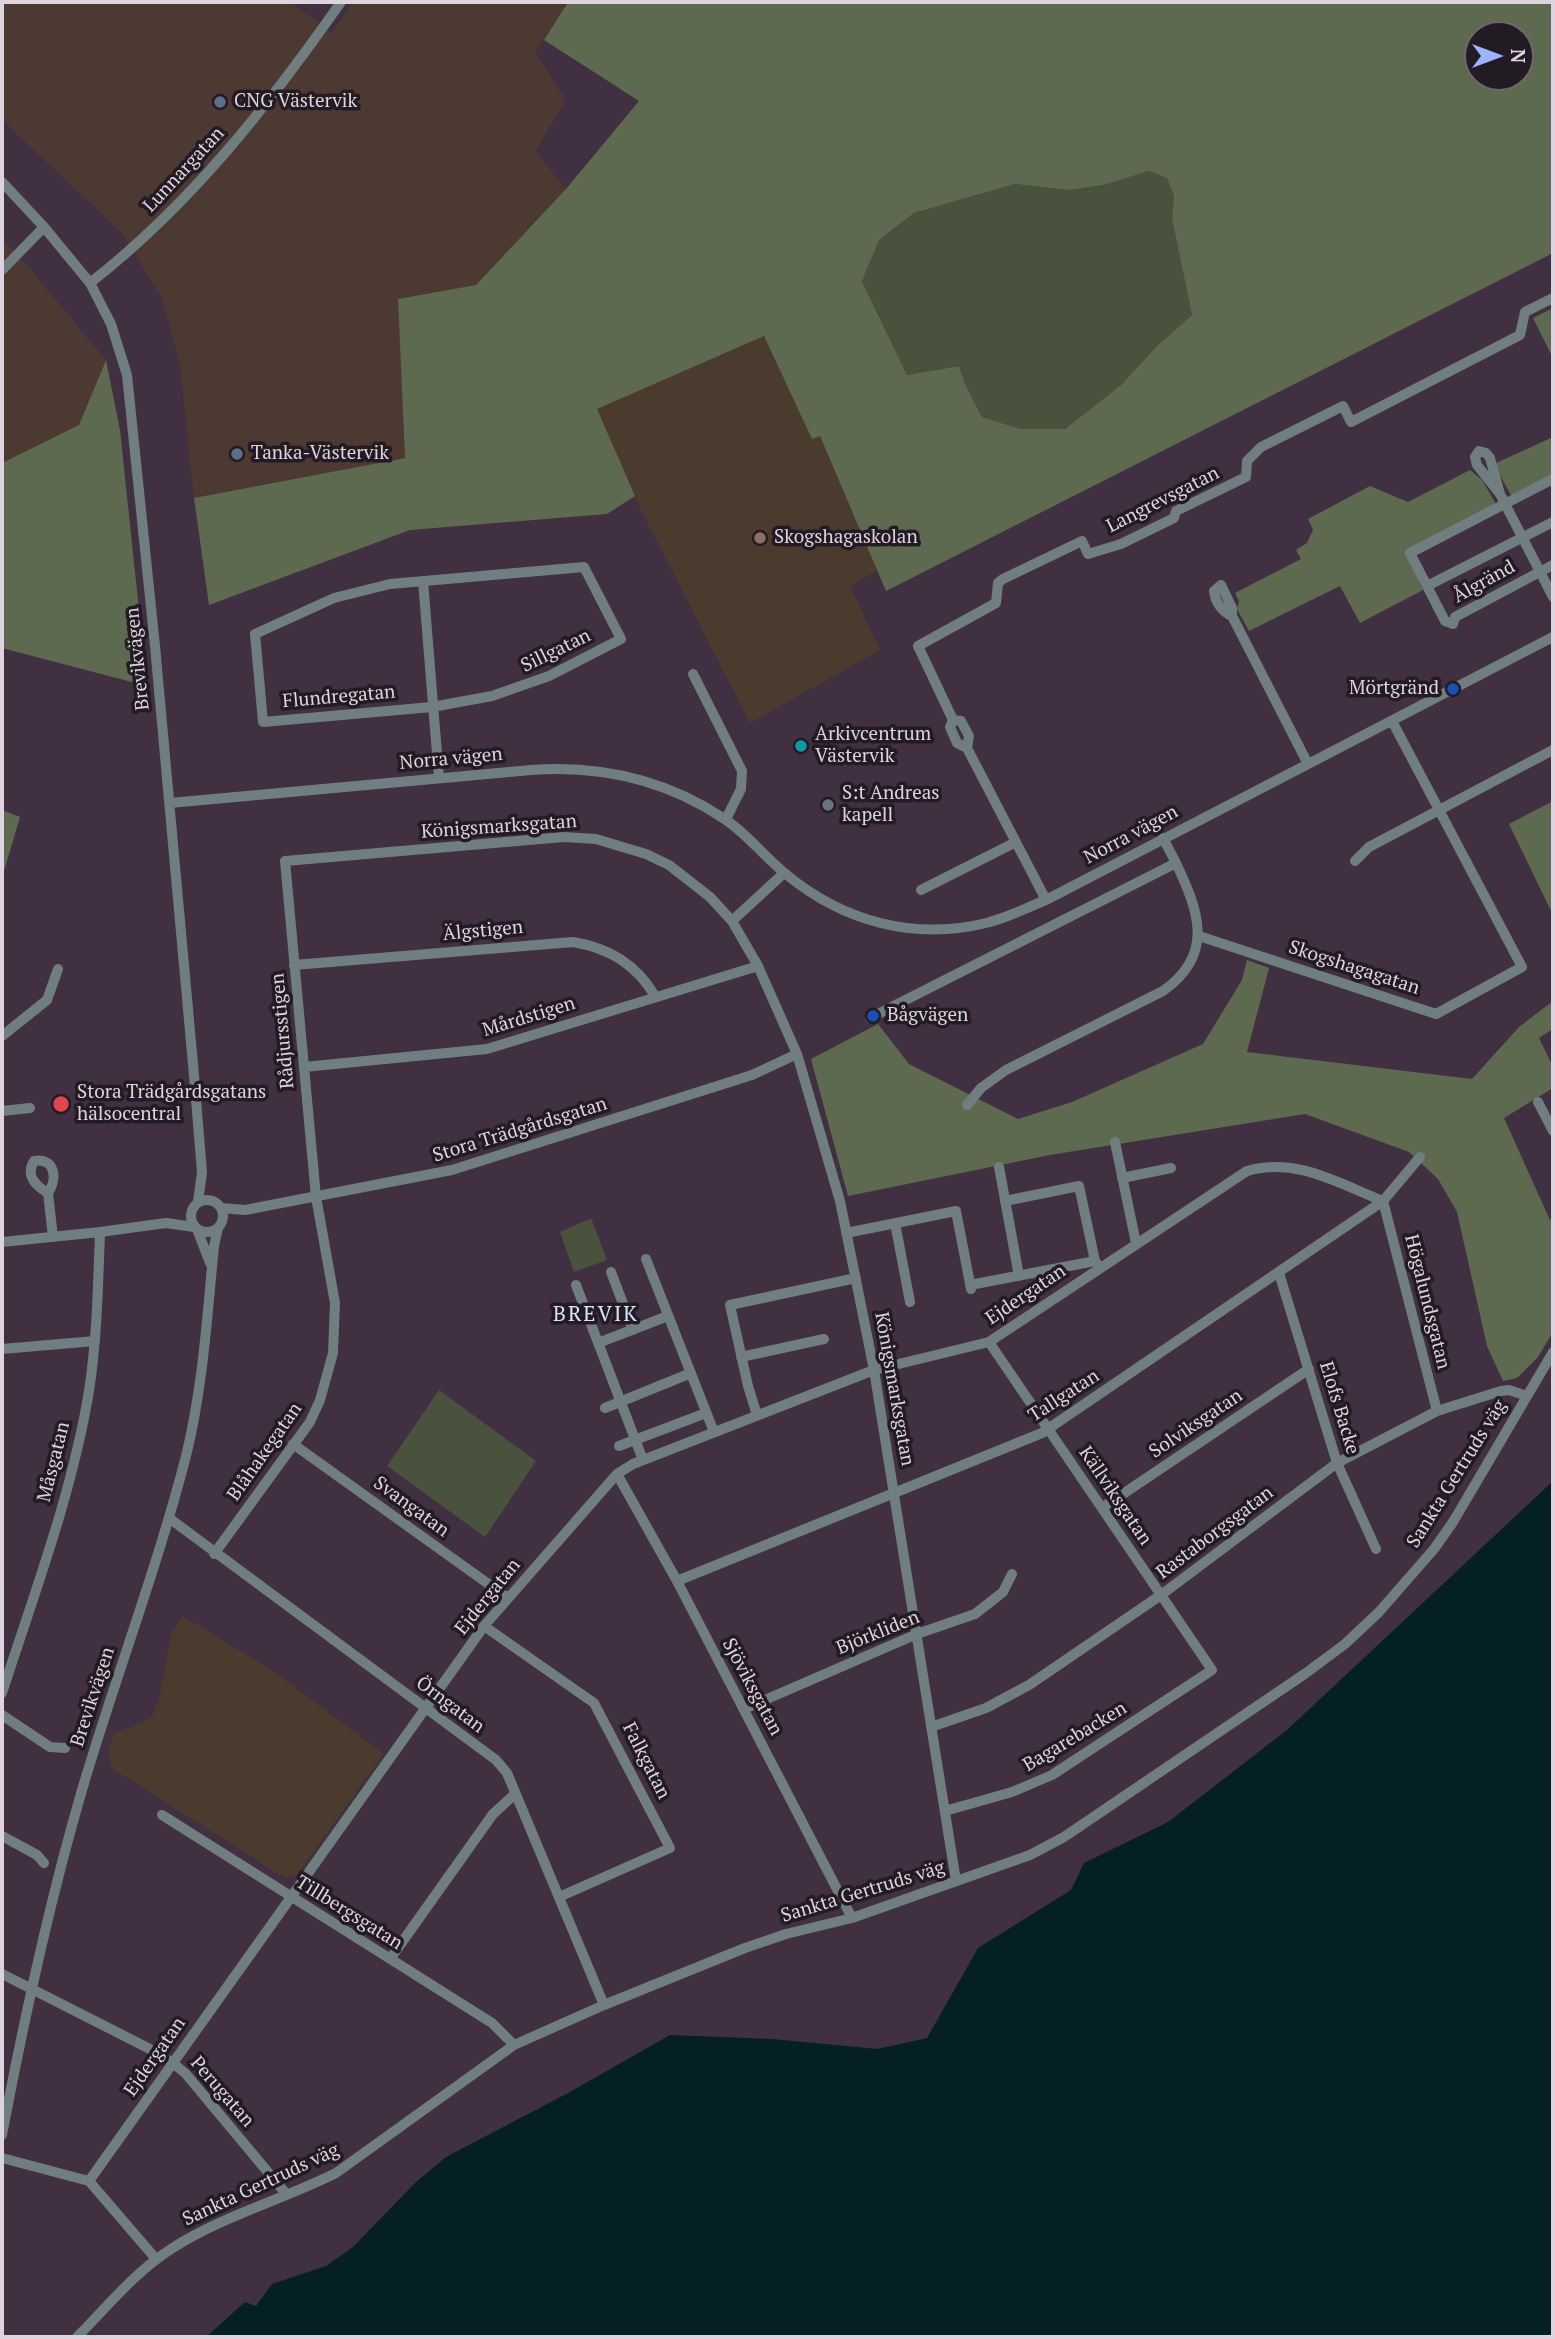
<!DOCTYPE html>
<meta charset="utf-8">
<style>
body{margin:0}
#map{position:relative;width:1555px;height:2339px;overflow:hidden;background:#403042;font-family:"PT Serif",serif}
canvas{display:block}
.frame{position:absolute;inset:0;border:4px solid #ded4df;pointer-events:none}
.north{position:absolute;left:1464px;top:21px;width:70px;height:70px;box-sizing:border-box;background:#231b23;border:2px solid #6e656e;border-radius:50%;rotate:90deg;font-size:19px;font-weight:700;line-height:28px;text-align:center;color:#ded4df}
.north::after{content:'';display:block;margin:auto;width:24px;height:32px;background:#9cb4fd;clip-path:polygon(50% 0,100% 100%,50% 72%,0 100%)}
</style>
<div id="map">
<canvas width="1555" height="2339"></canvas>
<div class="frame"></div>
<div class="north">N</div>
</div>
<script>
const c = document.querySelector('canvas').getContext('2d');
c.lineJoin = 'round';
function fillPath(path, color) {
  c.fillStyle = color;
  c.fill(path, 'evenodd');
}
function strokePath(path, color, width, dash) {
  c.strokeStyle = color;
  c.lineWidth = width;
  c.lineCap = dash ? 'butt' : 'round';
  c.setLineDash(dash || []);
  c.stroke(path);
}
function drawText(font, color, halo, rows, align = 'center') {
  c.font = font + ' "PT Serif",serif';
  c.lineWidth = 7;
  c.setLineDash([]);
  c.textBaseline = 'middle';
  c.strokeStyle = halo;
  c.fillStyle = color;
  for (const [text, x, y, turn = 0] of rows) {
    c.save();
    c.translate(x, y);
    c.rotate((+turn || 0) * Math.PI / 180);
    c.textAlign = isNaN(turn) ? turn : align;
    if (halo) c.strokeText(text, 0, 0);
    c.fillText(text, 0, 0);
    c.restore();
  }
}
const commercial = new Path2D(`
 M2,2H290L331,33L354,2H568L535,53L566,100L535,151L566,189L476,285L398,299L405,458L194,498L180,364L162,299L123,234L2,120Z
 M2,239L26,264L106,360L79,425L2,463Z`);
const education = new Path2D(`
 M764,336L812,438L819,435L878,570L850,586L880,650L750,723L639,506L596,409Z
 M183,1616L276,1673L384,1754L296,1876L285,1878L112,1768L108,1754L114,1734L151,1718L159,1698L172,1631Z`);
const green = new Path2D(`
 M1149,171L1167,178L1174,196L1172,219L1192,315L1156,347L1121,385L1065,429H1021L982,417L965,384L959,366L907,375L862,280L879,240L914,213L1015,184L1069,190L1104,185Z
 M591,1218L607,1260L574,1272L560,1232Z
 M439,1390L536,1461L485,1537L387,1466Z`);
const forest = new Path2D(`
 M568,2H1553V253L886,591L820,436L812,439L764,336L597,409L635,496L607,514L410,530L209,605L194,498L405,458L398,299L476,285L566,189L639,101L544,40ZM1520,35V77H1478V35ZM1149,171L1167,178L1174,196L1172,219L1192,315L1156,347L1121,385L1065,429H1021L982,417L965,384L959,366L907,375L862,281L879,240L914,213L1015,184L1069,190L1104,185Z
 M1553,308V358L1533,318Z
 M106,360L120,430L147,686L2,648V463L79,425Z
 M1553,437V478L1513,499L1494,464Z
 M1470,470L1482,480L1496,504L1406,553L1423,590L1360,623L1340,586L1249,631L1237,609L1239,601L1235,593L1301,559L1296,550L1307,543L1313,530L1308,519L1370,486L1408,502Z
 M1553,801V915L1509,824Z
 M2,810L20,817L2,878Z
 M1247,960L1269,968L1247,1052L1472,1079L1519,1027L1553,1001V1029L1539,1038L1553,1067V1088L1504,1118L1550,1220L1553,1219V1332L1538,1357L1517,1378L1503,1381L1487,1346L1457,1212L1438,1179L1409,1152L1305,1114L1050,1155L848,1196L811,1059L878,1024L909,1064L1018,1119L1072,1102L1203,1044L1242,980Z`);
const water = new Path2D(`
 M1553,1481V2337H206L245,2302L256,2306L272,2284L326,2266L353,2247L416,2182L446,2157L568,2093L670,2035L772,2039L877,2049L927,2038L978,1948L1071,1890L1084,1863L1168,1822L1287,1730Z`);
const minor = new Path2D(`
 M2,182L44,227L90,283L111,324L127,375L155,646L194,1075L202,1172L198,1202
 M2,270L44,227
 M90,283C190,205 269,105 341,2
 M1553,479L1410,553L1445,621L1453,624L1455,617L1553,565
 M1500,494L1477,465L1475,457L1479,451L1486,453L1490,458L1500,494L1553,597
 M584,567L621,639L549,676L492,696L432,707L263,722L255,634L334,598L390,584Z
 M423,581L439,778
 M1427,586L1553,522
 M1232,616C1222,612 1215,602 1214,591L1221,585L1232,608V616L1308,764
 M693,674L742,771L741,789L726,819
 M953,720L918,646L996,603L998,583L1003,579L1082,541L1088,554L1121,544L1174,518L1176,511L1246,477L1247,461L1261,447L1343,406L1351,422L1520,335L1525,312L1553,298
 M967,748L957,743L950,727L953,720L961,721L969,736L967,748L1046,900
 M170,803L531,770C601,765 664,779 723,818C748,834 764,857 787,875C843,921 914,941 986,923C1007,918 1026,908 1046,900L1553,637
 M1163,838L1176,863
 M1355,861L1369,847L1553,750
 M921,890L1016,842
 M732,921L784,873
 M1199,936L1436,1014L1522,967L1392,721
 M294,965L573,942C609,948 636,964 655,996
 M870,1018L1176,863C1199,912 1215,954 1163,991L1006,1070L981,1088L967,1105
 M2,1036L47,1000L58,969
 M304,1067L487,1049L758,966
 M1538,1102L1553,1131
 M2,1111L30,1108
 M1115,1142L1136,1243
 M999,1167L1019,1276
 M1122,1178L1171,1168
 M48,1193C36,1186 25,1176 34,1161C55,1157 58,1179 48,1193L53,1237
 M191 1216a16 16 0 1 1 32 0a16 16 0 1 1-32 0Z
 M1005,1201L1079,1186L1095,1261L1100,1268
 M1383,1201L1437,1411
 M221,1208L245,1210L452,1170L752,1075L797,1054
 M895,1223L910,1302
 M197,1229L210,1263
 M846,1233L956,1211L971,1289
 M2,1242L100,1232L166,1223L194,1227
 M646,1259L714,1432
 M611,1272L633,1330
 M1279,1273L1337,1463L1376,1549
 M576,1285L643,1460
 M970,1285L1095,1261
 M598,1343L668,1316
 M2,1349L95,1341
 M741,1357L824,1339
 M605,1408L691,1373
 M757,1415L748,1386L730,1305L856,1278
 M293,1444L508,1598
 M619,1446L706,1413
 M617,1474L677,1581L852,1918
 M1102,1508L1309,1369
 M169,1518L496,1760L507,1773L604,2005
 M214,1554L310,1422L320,1400L333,1353L335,1303L316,1197L285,861L564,837L596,839L646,854L669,865L710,897L732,921L758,966L797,1054L840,1201L874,1370L956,1881
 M677,1581L1042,1433L1383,1201L1420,1157
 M484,1626L594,1703L670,1848L559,1897
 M2,1693C34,1594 72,1494 89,1391C97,1339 98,1286 100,1232
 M744,1709L917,1634L975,1614L1003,1592L1012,1574
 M2,1715L50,1747L65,1748
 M931,1727L986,1708L1029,1685L1161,1595L1337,1463L1437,1411L1501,1391L1509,1390L1527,1396
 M945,1811L1012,1792L1052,1775L1212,1670L989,1342
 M162,1815L492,2023L514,2045
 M2,1836L37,1855L44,1863
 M390,1959L493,1814L515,1794
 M2,1974L148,2048L173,2063L186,2074L287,2195
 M2,2135C24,2019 49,1903 82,1790C115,1678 157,1569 186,1456C203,1387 207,1317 214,1246L218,1228
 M2,2158L89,2181L156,2259
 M89,2181L484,1626L617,1474L633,1464L874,1370L989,1342L1247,1171C1297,1157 1337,1183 1383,1201
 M77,2337C107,2307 135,2272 171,2249C222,2216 282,2200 336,2173L514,2045L604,2005L745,1948L786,1934L852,1918L1030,1855L1064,1837L1306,1673L1345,1644L1379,1612L1434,1549L1453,1522L1553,1352`);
const markers = [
 [220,102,7,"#5c6f8a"],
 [237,454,7,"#5c6f8a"],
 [760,538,7,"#8d6e63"],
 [1453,689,7,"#1a4fb4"],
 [801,746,7,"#0f9aa8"],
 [828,805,7,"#6b7280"],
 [873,1016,7,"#1a4fb4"],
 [61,1104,9,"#e0444e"]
];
const poiNames = [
 ["CNG Västervik",234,102],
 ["Tanka-Västervik",251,454],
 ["Skogshagaskolan",774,538],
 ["Mörtgränd",1439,689,"right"],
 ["Arkivcentrum",815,735],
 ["Västervik",815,757],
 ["S:t Andreas",842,794],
 ["kapell",842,816],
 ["Bågvägen",887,1016],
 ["Stora Trädgårdsgatans",77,1093],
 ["hälsocentral",77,1115]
];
const streetNames = [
 ["Lunnargatan",184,170,-47],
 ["Langrevsgatan",1163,500,-27],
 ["Ålgränd",1484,582,-29],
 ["Sillgatan",556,651,-26],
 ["Brevikvägen",138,659,-96],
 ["Flundregatan",339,697,-5],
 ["Norra vägen",451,759,-5],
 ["Königsmarksgatan",499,827,-4],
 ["Norra vägen",1131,835,-28],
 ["Älgstigen",483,931,-5],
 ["Skogshagagatan",1354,968,18],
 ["Mårdstigen",529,1017,-17],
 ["Rådjursstigen",283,1031,-95],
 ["Stora Trädgårdsgatan",520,1130,-17],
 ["Ejdergatan",1026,1295,-34],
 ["Högalundsgatan",1427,1302,76],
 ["Königsmarksgatan",894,1389,80],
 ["Tallgatan",1064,1396,-33],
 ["Elofs Backe",1339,1408,73],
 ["Solviksgatan",1196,1424,-34],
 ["Blåhakegatan",265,1452,-55],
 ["Måsgatan",54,1462,-76],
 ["Sankta Gertruds väg",1457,1474,-58],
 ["Källviksgatan",1115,1496,56],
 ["Svangatan",411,1507,36],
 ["Rastaborgsgatan",1215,1533,-37],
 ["Ejdergatan",488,1597,-51],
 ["Björkliden",878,1633,-22],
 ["Sjöviksgatan",752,1687,62],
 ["Brevikvägen",93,1697,-72],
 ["Örngatan",450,1705,37],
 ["Bagarebacken",1075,1737,-31],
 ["Falkgatan",646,1761,63],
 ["Sankta Gertruds väg",863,1892,-17],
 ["Tillbergsgatan",349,1913,32],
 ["Ejdergatan",155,2057,-55],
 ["Perugatan",222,2092,49],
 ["Sankta Gertruds väg",261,2185,-25]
];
const neighbourhoodNames = [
 ["BREVIK",596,1315]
];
fillPath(commercial, '#4c3a32');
fillPath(education, '#4b3b2f');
fillPath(green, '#49523d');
fillPath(forest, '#5e6a4f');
fillPath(water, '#042025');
strokePath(minor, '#707e80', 10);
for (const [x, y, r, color] of markers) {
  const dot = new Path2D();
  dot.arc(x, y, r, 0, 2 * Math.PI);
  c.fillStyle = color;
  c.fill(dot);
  strokePath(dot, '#231b23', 2.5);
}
drawText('19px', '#ded4df', '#231b23', poiNames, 'left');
drawText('19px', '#ded4df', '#231b23', streetNames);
c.letterSpacing = '2px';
drawText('21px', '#d8e2fe', '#231b23', neighbourhoodNames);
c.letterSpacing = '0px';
</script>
